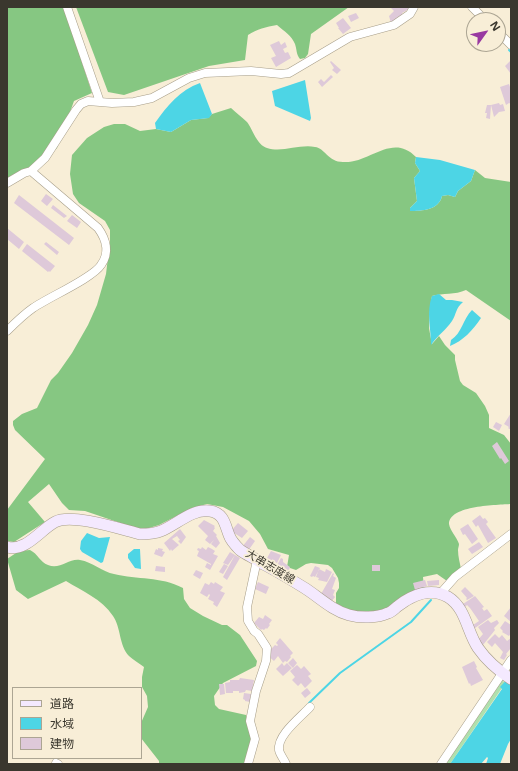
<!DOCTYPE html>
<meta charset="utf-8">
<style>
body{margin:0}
#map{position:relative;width:518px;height:771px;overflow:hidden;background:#f8eed7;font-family:"Open Sans","Noto Sans JP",sans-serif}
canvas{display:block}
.frame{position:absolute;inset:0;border:8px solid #3a372e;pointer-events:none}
.legend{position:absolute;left:12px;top:687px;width:130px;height:72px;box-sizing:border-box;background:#f8eed7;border:1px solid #aca593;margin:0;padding:5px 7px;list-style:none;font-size:12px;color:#3a372e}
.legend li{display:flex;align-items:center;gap:8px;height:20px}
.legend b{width:20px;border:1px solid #aca593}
.north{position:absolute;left:466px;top:12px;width:40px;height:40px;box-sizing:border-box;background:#f8eed7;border:1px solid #aca593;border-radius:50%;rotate:57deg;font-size:11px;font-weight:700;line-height:16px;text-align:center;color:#3a372e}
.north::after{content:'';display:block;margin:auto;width:14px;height:18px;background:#9939a1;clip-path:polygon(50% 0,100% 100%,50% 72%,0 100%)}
</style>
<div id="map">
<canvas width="518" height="771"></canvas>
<div class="frame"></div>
<ul class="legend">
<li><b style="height:5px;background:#f4e9fe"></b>道路</li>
<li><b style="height:11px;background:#4dd5e5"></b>水域</li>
<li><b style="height:11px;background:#dec9d9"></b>建物</li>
</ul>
<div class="north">N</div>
</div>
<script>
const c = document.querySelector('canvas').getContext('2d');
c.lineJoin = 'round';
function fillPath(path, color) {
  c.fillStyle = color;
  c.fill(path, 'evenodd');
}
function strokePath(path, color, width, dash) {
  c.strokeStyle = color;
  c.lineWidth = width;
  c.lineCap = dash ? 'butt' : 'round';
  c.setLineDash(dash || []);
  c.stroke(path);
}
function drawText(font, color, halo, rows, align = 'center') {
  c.font = font + ' "Open Sans","Noto Sans JP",sans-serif';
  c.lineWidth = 3.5;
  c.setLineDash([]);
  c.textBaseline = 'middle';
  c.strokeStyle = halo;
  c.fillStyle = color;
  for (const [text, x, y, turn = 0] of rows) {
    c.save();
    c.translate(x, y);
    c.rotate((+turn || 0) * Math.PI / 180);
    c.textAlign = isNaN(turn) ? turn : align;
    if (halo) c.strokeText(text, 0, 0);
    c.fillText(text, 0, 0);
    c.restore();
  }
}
const green = new Path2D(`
 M501,679L505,683L502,688L450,764H443Z`);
const forest = new Path2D(`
 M7,7H64L92,93L74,101L57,148L32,170L7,187Z
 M76,7H349L311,34L308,54L305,58L300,59C296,54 297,50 295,44C292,36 284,31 277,25C266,27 257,29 248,35L245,60L209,66L124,95L108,92Z
 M231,108C236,113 242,117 247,122C253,130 257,145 267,148C282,153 299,144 315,147C325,148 328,162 343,162C369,164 392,132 416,157L415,163L420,171L414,178L417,201L410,208V211C422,211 439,210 442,196L448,195L455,197L458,191L471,181L475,170L485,178L511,182V321L466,290C455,295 443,293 432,296C430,307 429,318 429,328C430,334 431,339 432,344L439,336L445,345L455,355V360L460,381L463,385L476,393L485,406L489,415V428L504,435L511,444V504C498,505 449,505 449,524C450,531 457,537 459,544C459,546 458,548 458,550C458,557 460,563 461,569L447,581L437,574L423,577L424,588L388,610L363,616L336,605V593L339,588V583L338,578L332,568L328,565L311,563L306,564L296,570L287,567L289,555L268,549L260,534L249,521L223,507L207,504L192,508L159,525L149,528L138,529L85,511L69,510L62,503L49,484L28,502L45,522L14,542L7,541V510L45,459L15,430L13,425V421L22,414L37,408L51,380L58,373L72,353L88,325L97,305L106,274L110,241V230L105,221L79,203L73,194L70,174L72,155L87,138L104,127L114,124H125L140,131L156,129L171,132L191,120L208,118L212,114Z
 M30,550C38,554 40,562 48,565C60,570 69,558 80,560C92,562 103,572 114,574C138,580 160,576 183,588L184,599L190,608L203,616L222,625H227L240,635L257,661L256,666L223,683L214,696L215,705L219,709L246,715L254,743L244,764H159V761L141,738V723L148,707L147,696L142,687V677L144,667C139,663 133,660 129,656C119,646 121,627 113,616C102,599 82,591 66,581L28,599L16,590L7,559L19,551Z`);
const water = new Path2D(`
 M305,80L311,118L310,121L275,106L272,91Z
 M200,83L212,114L209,118L191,120L171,132L156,129L155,123C167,106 180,90 200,83Z
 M416,157L440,160L475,170L471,181L458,191L455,197L448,195L442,196C439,210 422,211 410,211V208L417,201L414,178L420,171L415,163Z
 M439,294L446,300H452L463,302C455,309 457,313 452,321C446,330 437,336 431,345C431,329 426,312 432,296Z
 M472,310L481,318C473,330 463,341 450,346L451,340C462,333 463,319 472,310Z
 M87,533L99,538L110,537L103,562L101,563L82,552L80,549L81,541Z
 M134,549H140L141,569L135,568L128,558V554Z
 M511,675V739L508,744L500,764H486L488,758L487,757L481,764H450L502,689L500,687Z`);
const stream = new Path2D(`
 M509,50L511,52
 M309,703L340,673L411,622L431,600`);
const building = new Path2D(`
 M390,7H408L409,9L402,13L403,15L391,23L389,16L394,11Z
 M356,13L359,18L351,22L348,16Z
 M343,18L351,28L343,34L338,28H339L336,23Z
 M279,41L281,45L285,42L287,47L283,49L285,53L288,52L291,58L276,67L271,58L276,56L270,45Z
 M511,60V74L505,66Z
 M331,61L341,70L337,74L332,70L334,68L330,62Z
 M331,75L333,77L322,87L318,82L321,79L324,82Z
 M509,84L511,90V104L509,103L506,105L500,87Z
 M499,103L500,105L503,104L505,111L499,112L494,117L491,105Z
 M487,105H491L490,119L486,118L487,113H485Z
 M46,194L53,199L47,206L41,201Z
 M19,195L74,238L69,245L14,203Z
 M53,205L67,216L64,218L51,208Z
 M72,215L81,222L77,228L67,221Z
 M7,228L24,242L19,249L7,239Z
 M46,242L59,252L57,255L44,244Z
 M27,244L55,266L50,272L49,271L48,272L22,251Z
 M511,413V430L508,428L509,427L504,424Z
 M496,422L502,425L499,431L493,427Z
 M497,442L509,461L505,464L501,458L500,459L492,446Z
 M480,515L483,519L485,518L488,522L486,524L496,538L488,543L478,525L476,527L472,521Z
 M204,520L215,526L214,527L215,528L213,531L217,535L216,536L220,543L216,548L211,544L214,540L210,544L205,540L208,536L198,526Z
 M238,523L248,531L242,538L231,531Z
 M468,524L478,539L472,544L465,534L463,535L460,529Z
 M180,529L186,537L181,544L178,541L180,540L177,536L172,539L179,545L172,551L171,549L170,551L164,543Z
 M250,537L255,541L248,551L242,547Z
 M479,542L483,547L472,554L468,549Z
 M202,547L206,550L208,547L212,549L215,551L213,554L218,556L210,570L205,567L207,563L211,565V564L197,556L199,551L197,550L198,548L201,549Z
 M158,548L163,549L162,551L165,552L162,557L154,554L156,549L158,550Z
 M271,551L281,555L277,563L267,558Z
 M230,552L235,555L228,565L223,563Z
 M235,555L240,558L227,580L223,577Z
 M281,558L283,559V562L290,567L288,573L276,567Z
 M224,564L228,566L223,574L219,572Z
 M372,565H380V571H372Z
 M156,566L165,567V572L155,571Z
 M315,566L320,568L315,577L313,576L312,577L310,576Z
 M319,569L325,572L326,569L332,572L327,582L318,580L319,578L316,577Z
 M196,570L203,573L200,579L193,575Z
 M333,573L334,574L333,576L336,578L332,589L335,590L333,595L335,597L331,602L321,594Z
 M425,580L427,586L415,590L413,583Z
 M439,580V585L428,586L427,581Z
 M211,582L214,584L215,582L223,587L220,591L225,593L217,607L213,604L214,602L208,599L210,595L209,594L207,597L200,593L205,583L209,585Z
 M258,582L269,587L266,594L255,589Z
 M465,587L474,596L467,600L466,599L467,598L461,591Z
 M475,596L484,607L482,608L484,611L487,609L492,616L475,628L473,625L479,621L470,608L467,605L465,607L463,604Z
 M511,607V622L504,616Z
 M265,615L272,620L269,624L270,625L267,629L266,628L264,630L262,629L261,630L254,623L259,617L263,619Z
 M488,620L491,623L497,620L499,623L494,628L495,630L483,645L477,641L483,634L478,627Z
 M505,621L511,625V633L509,636L502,632L503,631L500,628Z
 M495,634L499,638L502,635L507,641L511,638V648L506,654L507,655L504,660L500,658L503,652L495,643L492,647L487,642Z
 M280,638L293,653L290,656L291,657L287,662L285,661L283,663L278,656L274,661L266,654L275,645L277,646L278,645L276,643Z
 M293,658L297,663L293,668L288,663Z
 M474,661L477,667L476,668L483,680L471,686L470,683L469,684L462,667Z
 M282,663L284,666L287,663L292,668L283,676L276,669Z
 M297,665L301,669L304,666L311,674L308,676L312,681L305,688L301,683L298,686L292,680L295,677L290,671Z
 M240,678L254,680L252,691L246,690L245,692L239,693V691H233V693H226L225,683L230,682V680H239Z
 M219,684H224L225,694L220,695Z
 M307,688L311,693L305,698L301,693Z
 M244,693L251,694L250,702L245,701V700L243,699Z`);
const street = new Path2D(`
 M67,7L100,102
 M472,7L485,20
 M498,32L511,45
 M7,183L24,173L31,171L45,158L76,110L81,104L88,101L112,103L134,102L152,98L189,78L205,73L251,71L281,74L289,73L350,37L394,25L410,14L414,7
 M7,331C15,323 23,315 33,308C47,298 93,278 101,265C110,253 106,239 98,228L31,171
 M440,594L455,577L511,534
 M56,763L58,764
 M248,764L255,739L250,721L256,691L266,661L267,648L258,634L254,631L248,621L247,607L257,560
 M286,764C284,759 280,755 279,750C277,735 301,717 310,707
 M441,764L511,660`);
const secondary = new Path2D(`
 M7,547C26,552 40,530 55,522C72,513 120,529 140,534C147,534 154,534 161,531C176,525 193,508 210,511C224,513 225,525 229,535C231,541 236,546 240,550C247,555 256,559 263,564C277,571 290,579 303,587C318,596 331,610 349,615C360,618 377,618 388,613C392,612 395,608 398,606C412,595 431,587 448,597C466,608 467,632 478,648C487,661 499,671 511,679`);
const streetNames = [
 ["大串志度線",270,567,31]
];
fillPath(green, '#b0e0ad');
fillPath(forest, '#86c782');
fillPath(water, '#4dd5e5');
strokePath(stream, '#4dd5e5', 2);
fillPath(building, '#dec9d9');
strokePath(street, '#a79e89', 9);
strokePath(secondary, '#a79e89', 12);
strokePath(street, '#fff', 8);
strokePath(secondary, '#f4e9fe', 11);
drawText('11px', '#3a372e', '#f8eed7', streetNames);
</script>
